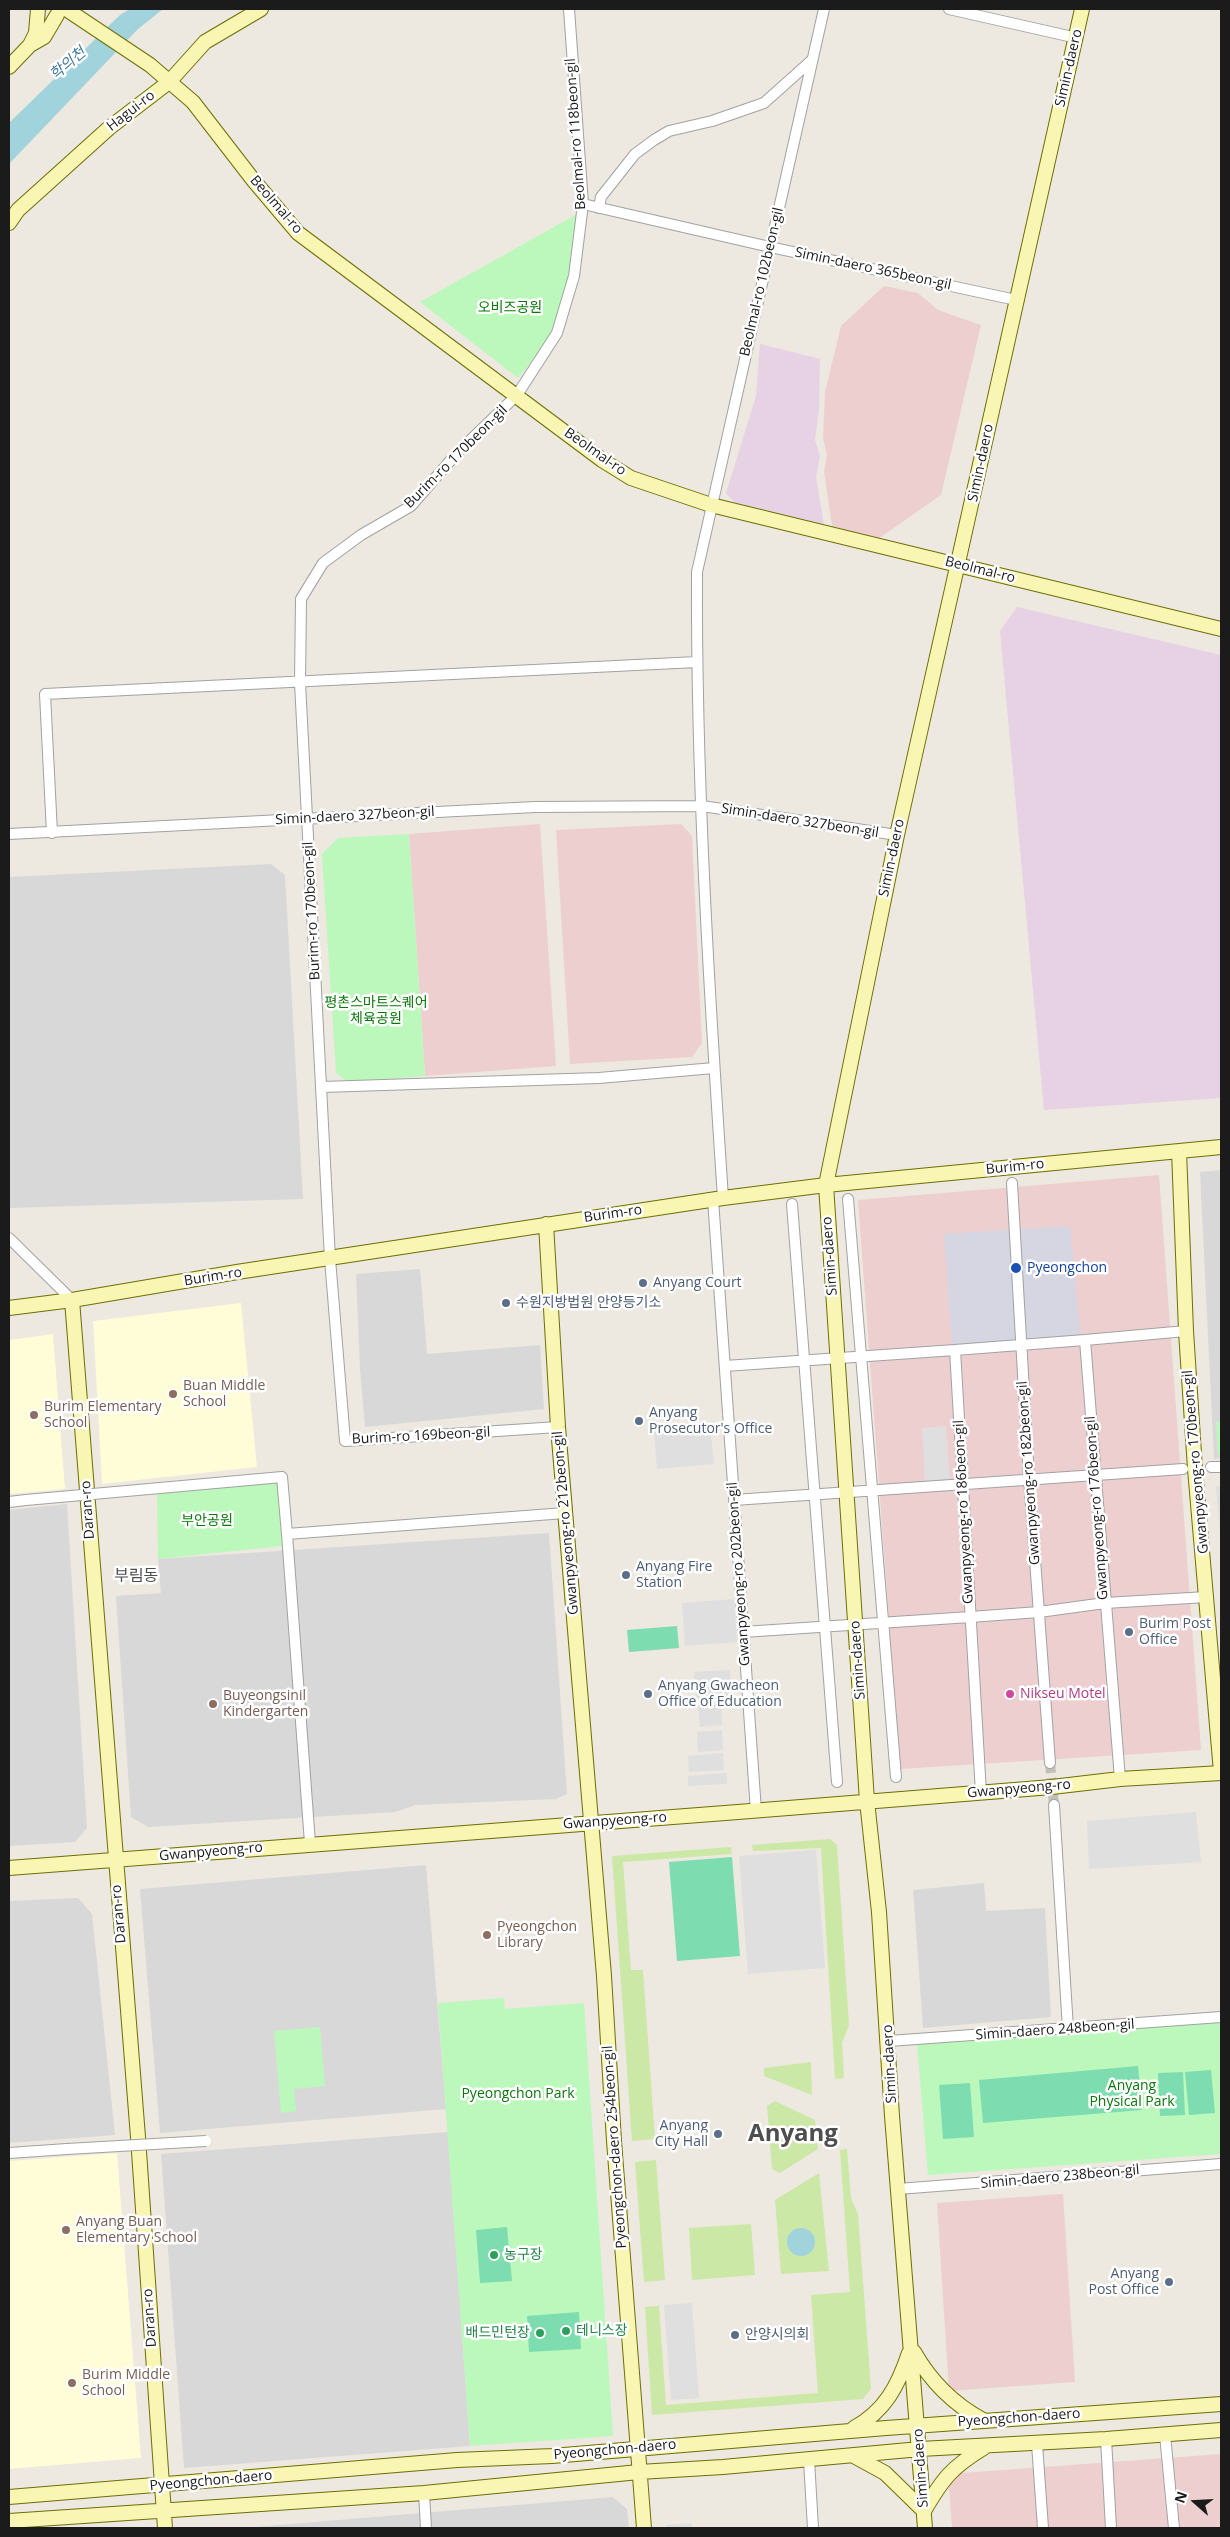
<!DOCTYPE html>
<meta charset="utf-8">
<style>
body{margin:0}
#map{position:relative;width:1230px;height:2537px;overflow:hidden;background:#ede8e0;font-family:"Open Sans",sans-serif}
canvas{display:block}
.frame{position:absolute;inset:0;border:10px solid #1b1b1b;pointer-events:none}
.north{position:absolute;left:1170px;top:2477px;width:50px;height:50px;-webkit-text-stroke:4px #fff;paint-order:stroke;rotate:289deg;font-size:14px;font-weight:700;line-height:20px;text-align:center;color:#1b1b1b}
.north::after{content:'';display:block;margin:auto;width:18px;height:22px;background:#1b1b1b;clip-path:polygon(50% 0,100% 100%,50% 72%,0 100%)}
</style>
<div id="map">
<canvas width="1230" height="2537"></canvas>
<div class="frame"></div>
<div class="north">N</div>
</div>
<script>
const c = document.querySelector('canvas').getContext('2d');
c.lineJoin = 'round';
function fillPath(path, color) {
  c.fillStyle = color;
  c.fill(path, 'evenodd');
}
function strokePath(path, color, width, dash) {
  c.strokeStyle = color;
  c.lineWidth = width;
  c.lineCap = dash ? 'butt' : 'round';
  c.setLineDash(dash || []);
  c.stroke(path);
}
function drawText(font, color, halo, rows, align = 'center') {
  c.font = font + ' "Open Sans","Noto Sans KR",sans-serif';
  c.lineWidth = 5;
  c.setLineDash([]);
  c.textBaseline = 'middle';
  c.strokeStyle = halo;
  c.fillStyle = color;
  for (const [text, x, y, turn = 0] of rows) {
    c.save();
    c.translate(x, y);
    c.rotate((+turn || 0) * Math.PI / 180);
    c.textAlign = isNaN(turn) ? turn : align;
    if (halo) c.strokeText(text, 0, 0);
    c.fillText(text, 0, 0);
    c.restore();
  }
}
const residential = new Path2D(`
 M271,864L285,875L303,1199L9,1208V877Z
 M1221,1170V1458L1214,1459L1200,1172Z
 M420,1269L427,1354L540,1345L544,1409L365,1427L360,1369L356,1274Z
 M67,1504L87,1828L75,1842L9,1846V1510Z
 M549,1533L567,1794L556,1799L416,1805L395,1812L148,1827L131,1817L116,1596L161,1593L158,1559Z
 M426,1865L446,2109L160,2133L140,1889Z
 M984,1883L986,1911L1045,1908L1051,2017L923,2028L913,1890Z
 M78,1898L92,1914L115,2135L9,2143V1901Z
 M448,2132L470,2446L184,2468L161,2154Z
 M613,2497L627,2509L629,2528H243Z`);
const commercial = new Path2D(`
 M884,286L918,293L938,310L981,325L941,495L878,539L832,526L824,471L827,455L823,438L825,392L841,326Z
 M540,824L556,1066L425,1076L409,834Z
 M681,824L692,836L702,1043L692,1057L570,1064L556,830Z
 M1159,1175L1201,1750L900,1769L858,1200Z
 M1063,2194L1075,2382L949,2391L937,2203Z
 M1221,2454V2528H952L948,2474Z`);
const industrial = new Path2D(`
 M760,344L820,359L819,410L815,440L820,456L816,477L824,525L738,506L726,493L756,396Z
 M1017,607L1221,655V1098L1044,1110L1000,631Z`);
const education = new Path2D(`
 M241,1303L257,1467L102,1484L93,1321Z
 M53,1334L65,1489L9,1494V1340Z
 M117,2153L141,2458L9,2469V2161Z`);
const grass = new Path2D(`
 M830,1839L837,1845L849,2025L842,2043L844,2078L835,2079L821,1848L753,1851L752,1845Z
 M731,1847L732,1854L623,1862L631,1970H643L655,2139L632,2141L612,1856Z
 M811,2062L812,2095L764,2076V2068Z
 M775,2101L815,2120L818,2149L780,2173L772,2169L767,2106Z
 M847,2149L851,2198L858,2214L871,2389L863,2399L652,2415L645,2307L659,2306L666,2405L818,2393L811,2295L850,2292L840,2150Z
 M656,2160L665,2280L644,2282L635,2162Z
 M819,2173L829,2271L781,2274L775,2200Z
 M751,2224L755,2275L692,2280L689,2228Z`);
const park = new Path2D(`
 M577,214L578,226L559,321L549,341L518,378L420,302Z
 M409,834L425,1076L347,1082L336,1073L322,854L338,838Z
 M1221,1421V1454L1218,1455L1216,1422Z
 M279,1481L282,1546L158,1559L157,1493Z
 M504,1998L505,2009L584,2003L613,2436L470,2446L438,2003Z
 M1221,2021V2154L928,2175L917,2044Z
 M320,2027L325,2086L294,2089L296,2111L281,2113L274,2031Z`);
const pitch = new Path2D(`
 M677,1626L679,1648L629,1652L627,1630Z
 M732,1857L740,1956L677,1961L669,1862Z
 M1138,2066L1142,2110L983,2123L979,2080Z
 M1211,2070L1215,2113L1189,2115L1185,2072Z
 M1183,2072L1185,2115L1160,2116L1158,2073Z
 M970,2083L974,2137L943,2139L939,2085Z
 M507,2227L512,2281L480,2283L476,2230Z
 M579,2312L581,2349L529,2352L527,2316Z`);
const parking = new Path2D(`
 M710,1426L714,1464L657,1469L654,1430Z
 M946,1426L950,1481L925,1482L922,1428Z
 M1216,1486H1221V1542L1220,1534Z
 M734,1599L737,1642L685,1646L682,1603Z
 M730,1670L732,1696L696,1699L694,1672Z
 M721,1704L722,1725L700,1727L698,1705Z
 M722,1730L723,1750L698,1752L697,1732Z
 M723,1753L724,1770L689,1772L688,1756Z
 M727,1773V1784L688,1786V1776Z
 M1196,1812L1201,1862L1089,1869L1087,1821Z
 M816,1850L825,1968L748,1974L739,1856Z
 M692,2303L699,2398L671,2400L664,2305Z
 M692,2523V2528H666V2525Z`);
const plaza = new Path2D(`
 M1070,1226L1081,1340L952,1348L944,1234Z`);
const water = new Path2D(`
 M130,9H163L138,29L9,164V123L120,15Z
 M787 2242a14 14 0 1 1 28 0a14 14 0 1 1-28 0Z`);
const streetTunnel = new Path2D(`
 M1050,1763L1054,1805`);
const street = new Path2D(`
 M949,9L1077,38
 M583,204L770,247L1016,300
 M599,208L601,197L635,154L654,140L669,131L712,121L764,103L812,60
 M52,833L45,694L697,662
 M9,834L535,807L702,806L897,835
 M322,1087L599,1078L714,1068
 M1012,1183L1029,1478L1050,1763
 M723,1198C709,989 696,780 697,572L824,9
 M713,1199L756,1811
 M848,1199L896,1777
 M792,1204L837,1782
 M9,1238L72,1300
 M955,1350L1085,1340
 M725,1366L955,1350L981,1793
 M558,1427L345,1441L330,1259L300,683L301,599L323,563L361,535L411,506L457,453L517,395L557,333L574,276L583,204L569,9
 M1211,1467H1221
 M160,1488L282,1477L287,1534
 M734,1500L1183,1469
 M9,1502L26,1500
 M743,1632L970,1617L1039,1612L1105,1603L1207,1597
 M1120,1779L1085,1340L1186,1331
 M1054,1805L1068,2029
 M310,1843L287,1534L565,1513
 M889,2041L1221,2017
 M9,2153L67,2149
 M898,2189L1221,2164
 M1165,2435L1174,2528
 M1106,2439L1111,2528
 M1037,2444L1043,2528
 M809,2460L813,2528
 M424,2493L426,2528`);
const secondary = new Path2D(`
 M66,9L150,65L193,102L254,181L298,233L602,460L631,478L711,505L1221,629
 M30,45L36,33L38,9
 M9,67L30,45L44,37L57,15
 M9,223L18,210L109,128L169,82L205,42L261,9
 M1179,1151L1186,1331L1195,1469L1221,1772
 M546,1224L558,1427L604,1976L614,2141L644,2528
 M72,1300L138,2137L165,2528
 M9,1308L72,1300L237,1272L723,1198L826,1185L1221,1147
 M9,1868L738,1812L1052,1787L1120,1779L1221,1773
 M914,2352C931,2382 953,2404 983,2420
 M854,2428C885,2411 898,2386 909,2353
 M854,2456L885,2473L924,2511C943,2478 952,2467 985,2447
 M9,2497L457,2460L552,2456L886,2428L1221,2404
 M9,2521L424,2493L639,2472L723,2467L920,2449L1106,2439L1221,2430
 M925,2528L892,2116L879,1912L867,1801L826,1185L897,835L1082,9`);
const streetBridge = new Path2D(`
 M26,1500L160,1488
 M67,2149L206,2141`);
const markers = [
 [1016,1268,6,"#1a4fb4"],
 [643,1283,5,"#5c6f8a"],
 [506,1303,5,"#5c6f8a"],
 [173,1394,5,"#8d6e63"],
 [34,1415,5,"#8d6e63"],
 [639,1421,5,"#5c6f8a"],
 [626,1575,5,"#5c6f8a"],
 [1129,1632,5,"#5c6f8a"],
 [648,1694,5,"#5c6f8a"],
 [1010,1694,5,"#d1479c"],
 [213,1704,5,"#8d6e63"],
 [487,1935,5,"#8d6e63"],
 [718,2134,5,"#5c6f8a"],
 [66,2230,5,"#8d6e63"],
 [494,2255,5,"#2e9e5b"],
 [1169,2282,5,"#5c6f8a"],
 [566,2331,5,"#2e9e5b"],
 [540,2333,5,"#2e9e5b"],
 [735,2335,5,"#5c6f8a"],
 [72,2383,5,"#8d6e63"]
];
const streetNames = [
 ["Simin-daero",1069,68,-77],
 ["Hagui-ro",131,111,-38],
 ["Beolmal-ro 118beon-gil",576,134,-94],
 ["Beolmal-ro",276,205,49],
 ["Simin-daero 365beon-gil",873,269,12],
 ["Beolmal-ro 102beon-gil",762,282,-77],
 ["Beolmal-ro",595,452,35],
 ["Burim-ro 170beon-gil",456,457,-45],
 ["Simin-daero",981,463,-78],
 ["Beolmal-ro",980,570,14],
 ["Simin-daero 327beon-gil",355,816,-3],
 ["Simin-daero 327beon-gil",800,821,9],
 ["Simin-daero",892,858,-78],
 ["Burim-ro 170beon-gil",312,911,-93],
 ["Burim-ro",1015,1167,-6],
 ["Burim-ro",613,1214,-8],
 ["Simin-daero",830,1256,-94],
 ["Burim-ro",213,1277,-9],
 ["Burim-ro 169beon-gil",421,1436,-3],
 ["Gwanpyeong-ro 170beon-gil",1196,1462,-95],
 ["Gwanpyeong-ro 182beon-gil",1029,1473,-94],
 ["Gwanpyeong-ro 176beon-gil",1097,1508,-94],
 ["Daran-ro",88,1510,-94],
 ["Gwanpyeong-ro 186beon-gil",964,1512,-93],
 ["Gwanpyeong-ro 212beon-gil",566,1523,-95],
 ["Gwanpyeong-ro 202beon-gil",739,1574,-94],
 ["Simin-daero",858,1660,-94],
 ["Gwanpyeong-ro",1019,1789,-5],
 ["Gwanpyeong-ro",615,1821,-4],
 ["Gwanpyeong-ro",211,1852,-5],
 ["Daran-ro",119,1914,-95],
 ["Simin-daero 248beon-gil",1055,2030,-4],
 ["Simin-daero",890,2064,-93],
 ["Pyeongchon-daero 254beon-gil",615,2147,-94],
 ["Simin-daero 238beon-gil",1060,2177,-5],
 ["Daran-ro",150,2318,-94],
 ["Pyeongchon-daero",1019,2418,-4],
 ["Pyeongchon-daero",615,2450,-5],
 ["Simin-daero",921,2468,-94],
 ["Pyeongchon-daero",211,2481,-5]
];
const parkNames = [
 ["오비즈공원",510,308],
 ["평촌스마트스퀘어",376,1003],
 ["체육공원",376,1019],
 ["부안공원",207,1521],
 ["Anyang",1132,2086],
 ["Physical Park",1132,2102],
 ["Pyeongchon Park",518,2094]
];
const transitNames = [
 ["Pyeongchon",1027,1268]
];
const serviceNames = [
 ["Anyang Court",653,1283],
 ["수원지방법원 안양등기소",516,1303],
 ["Anyang",649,1413],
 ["Prosecutor's Office",649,1429],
 ["Anyang Fire",636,1567],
 ["Station",636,1583],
 ["Burim Post",1139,1624],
 ["Office",1139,1640],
 ["Anyang Gwacheon",658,1686],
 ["Office of Education",658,1702],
 ["Anyang",708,2126,"right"],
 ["City Hall",708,2142,"right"],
 ["Anyang",1159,2274,"right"],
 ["Post Office",1159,2290,"right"],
 ["안양시의회",745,2335]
];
const educationNames = [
 ["Buan Middle",183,1386],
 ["School",183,1402],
 ["Burim Elementary",44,1407],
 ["School",44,1423],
 ["Buyeongsinil",223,1696],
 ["Kindergarten",223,1712],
 ["Pyeongchon",497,1927],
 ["Library",497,1943],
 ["Anyang Buan",76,2222],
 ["Elementary School",76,2238],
 ["Burim Middle",82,2375],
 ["School",82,2391]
];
const hotelNames = [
 ["Nikseu Motel",1020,1694]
];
const leisureNames = [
 ["농구장",504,2255],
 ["테니스장",576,2331],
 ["배드민턴장",530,2333,"right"]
];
const waterNames = [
 ["학의천",68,64,-40]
];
const quarterNames = [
 ["부림동",136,1576]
];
const townNames = [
 ["Anyang",793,2134]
];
fillPath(residential, '#d9d8d8');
fillPath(commercial, '#eecfd0');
fillPath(industrial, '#e6d2e4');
fillPath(education, '#fffcd8');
fillPath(grass, '#cce8a6');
fillPath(park, '#bcf8bc');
fillPath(pitch, '#7eddb0');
fillPath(parking, '#dfdfdf');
fillPath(plaza, '#d5d6e2');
fillPath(water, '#a0d3db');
strokePath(streetTunnel, '#c3bfb9', 10, [10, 5]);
strokePath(street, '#a2a2a2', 12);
strokePath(secondary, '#6d6f05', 16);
strokePath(street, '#fff', 10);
strokePath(secondary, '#f9f6b3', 14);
strokePath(streetBridge, '#a2a2a2', 12, []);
strokePath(streetBridge, '#fff', 10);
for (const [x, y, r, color] of markers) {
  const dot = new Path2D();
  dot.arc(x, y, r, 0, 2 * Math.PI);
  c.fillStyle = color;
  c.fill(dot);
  strokePath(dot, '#fff', 2);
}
drawText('14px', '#1b1b1b', '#fff', streetNames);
drawText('14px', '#0c770c', '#fff', parkNames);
drawText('14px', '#164399', '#fff', transitNames, 'left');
drawText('14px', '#4e5e75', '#fff', serviceNames, 'left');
drawText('14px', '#785e54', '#fff', educationNames, 'left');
drawText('14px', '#b23c85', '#fff', hotelNames, 'left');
drawText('14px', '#27864d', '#fff', leisureNames, 'left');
drawText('italic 15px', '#467ba1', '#fff', waterNames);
drawText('16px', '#4e4e4e', '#fff', quarterNames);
drawText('bold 24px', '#4e4e4e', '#fff', townNames);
</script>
